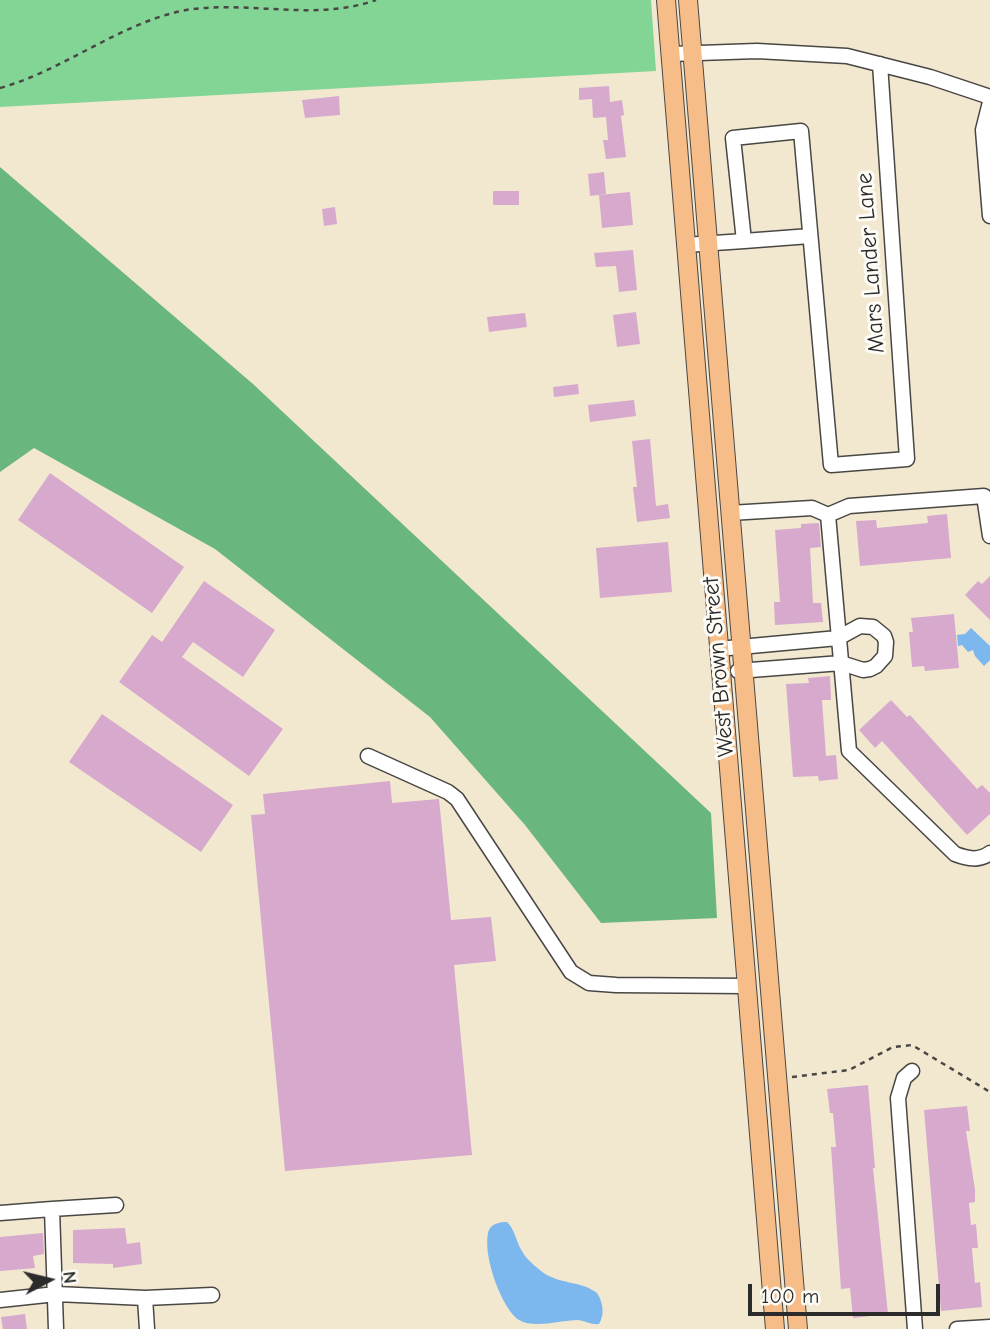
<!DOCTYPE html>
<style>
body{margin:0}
#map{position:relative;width:990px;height:1329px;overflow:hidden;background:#f2e8d0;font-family:"Comic Neue",sans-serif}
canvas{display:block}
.north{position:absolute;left:14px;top:1245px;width:70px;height:70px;-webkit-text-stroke:5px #fdfcf7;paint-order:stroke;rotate:83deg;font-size:19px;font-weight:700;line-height:28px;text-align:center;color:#2b2b2b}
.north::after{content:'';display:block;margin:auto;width:24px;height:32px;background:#2b2b2b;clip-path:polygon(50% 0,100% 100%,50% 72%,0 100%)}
.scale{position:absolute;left:748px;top:1284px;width:192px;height:32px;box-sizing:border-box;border:4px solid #2b2b2b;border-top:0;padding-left:9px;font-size:21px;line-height:24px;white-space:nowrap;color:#2b2b2b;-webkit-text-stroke:5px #fdfcf7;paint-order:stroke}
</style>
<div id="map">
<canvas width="990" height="1329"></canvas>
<div class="north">N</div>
<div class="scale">100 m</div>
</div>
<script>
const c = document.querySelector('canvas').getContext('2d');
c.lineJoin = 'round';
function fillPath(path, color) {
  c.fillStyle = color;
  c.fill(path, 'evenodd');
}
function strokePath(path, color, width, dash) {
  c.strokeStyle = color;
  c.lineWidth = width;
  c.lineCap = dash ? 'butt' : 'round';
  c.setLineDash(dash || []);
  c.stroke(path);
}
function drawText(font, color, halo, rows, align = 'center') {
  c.font = font + ' "Comic Neue",sans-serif';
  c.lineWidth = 6;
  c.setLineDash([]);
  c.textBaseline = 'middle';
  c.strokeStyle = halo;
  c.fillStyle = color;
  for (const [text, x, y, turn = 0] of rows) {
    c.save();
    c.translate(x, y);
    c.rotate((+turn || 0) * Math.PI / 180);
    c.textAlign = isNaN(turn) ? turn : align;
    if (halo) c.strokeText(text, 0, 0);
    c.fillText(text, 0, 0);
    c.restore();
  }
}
const green = new Path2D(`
 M0,0H651L656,71L0,107Z`);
const forest = new Path2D(`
 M0,167L253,384L711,813L717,918L601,923L525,825L430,717L215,549L34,448L0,472Z`);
const water = new Path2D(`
 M971,628L990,646V660L984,666L975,656L973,650L968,652L962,645L958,646L957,635L965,634Z
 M507,1222C515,1229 516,1242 522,1251C526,1259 534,1265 541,1271C559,1285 580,1280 597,1293C603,1302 605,1314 599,1324C591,1325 586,1321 578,1320C561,1320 534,1329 519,1320C501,1308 481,1251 489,1230C492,1223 501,1222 507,1222Z`);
const building = new Path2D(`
 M609,86L610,102L622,100L624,115L621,116L626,157L606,159L603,140H608L606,117L593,118L592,99L579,100V88Z
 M339,96L340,115L305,118L302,100Z
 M604,172L606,194L590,196L588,174Z
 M493,191H519V205H493Z
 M630,192L633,225L602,228L599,195Z
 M335,207L337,224L324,226L322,209Z
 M633,250L637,290L619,292L616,266L596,267L594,253Z
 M636,312L640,344L617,347L613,315Z
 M525,313L527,327L489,332L487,317Z
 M578,384L579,394L554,397L553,387Z
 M634,400L636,416L590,422L588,405Z
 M650,439L656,506L668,504L670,518L637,522L633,487H637L632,441Z
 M50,473L184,567L152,613L18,520Z
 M947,514L951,558L860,566L856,521L876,520L877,528L928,523L927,516Z
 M819,523L821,547L810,548L813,603H821L823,622L775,625L774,602H780L775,530L801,528V524Z
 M668,542L672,592L600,598L596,548Z
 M990,576V620L965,595L978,581L982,584Z
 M204,581L275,630L243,677L193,642L182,657L283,729L249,776L119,682L152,635L162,642Z
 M954,614L959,668L925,671L924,666L912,667L909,632H913L911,618Z
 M830,676L831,700H822L826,756L836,755L838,779L819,781L818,776L793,777L786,684L809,683L808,678Z
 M891,700L907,717L910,715L977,789L982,785L990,793V814L967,835L882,741L875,748L859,730Z
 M102,714L233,805L201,852L69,762Z
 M390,781L392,803L439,799L451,920L491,917L496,961L454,965L472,1155L285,1171L251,815L265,814L263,794Z
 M868,1085L875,1168H873L888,1314L853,1318L850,1288L841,1289L831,1147H836L833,1113H830L827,1089Z
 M967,1106L970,1131H966L975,1190V1202L969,1203L971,1225L976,1224L978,1248H972L975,1283L980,1282L982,1307L941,1311L924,1110Z
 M125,1228L127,1244L140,1242L142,1264L113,1268V1264L73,1263V1230Z
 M43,1233L44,1254L33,1256L35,1268L0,1271V1237Z
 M25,1314L27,1329H3L1,1317Z`);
const path = new Path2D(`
 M0,88C65,70 119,23 186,10C249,0 314,22 376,0
 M792,1077L849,1070L893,1047L912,1045L990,1092`);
const minor = new Path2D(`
 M670,54L757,51L847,56L930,77L990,97
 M990,102L983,130L990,216
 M810,236L744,241L733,138L801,131L831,465L907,459L880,64
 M685,245L744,241
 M730,513L812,508L828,515
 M990,536L984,496L849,506L828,515L849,751L955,854C968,859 979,861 990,853
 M718,649L838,638L860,626L873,627L884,636L886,642L885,656L876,666L870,669L863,670L841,663L738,671
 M368,756L448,792L457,799L571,972L589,983L616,985L746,986
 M912,1071L904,1078L898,1098L915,1329
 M52,1209L116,1205
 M0,1213L52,1209L56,1329
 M145,1298L147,1329
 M0,1300L56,1294L145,1298L212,1295
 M957,1329L990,1327`);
const major = new Path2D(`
 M666,0L775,1329
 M688,0L798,1329`);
const streetNames = [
 ["Mars Lander Lane",871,263,-94],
 ["West Brown Street",719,667,-95]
];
fillPath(green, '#83d596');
fillPath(forest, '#6ab67f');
fillPath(water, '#7cb7ed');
fillPath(building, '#d7a9cd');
strokePath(minor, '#494744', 17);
strokePath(major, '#494744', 20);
strokePath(path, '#494744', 2.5, [5, 5]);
strokePath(minor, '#fff', 14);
strokePath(major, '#f7bd88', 18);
drawText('23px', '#2b2b2b', '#fdfcf7', streetNames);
</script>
